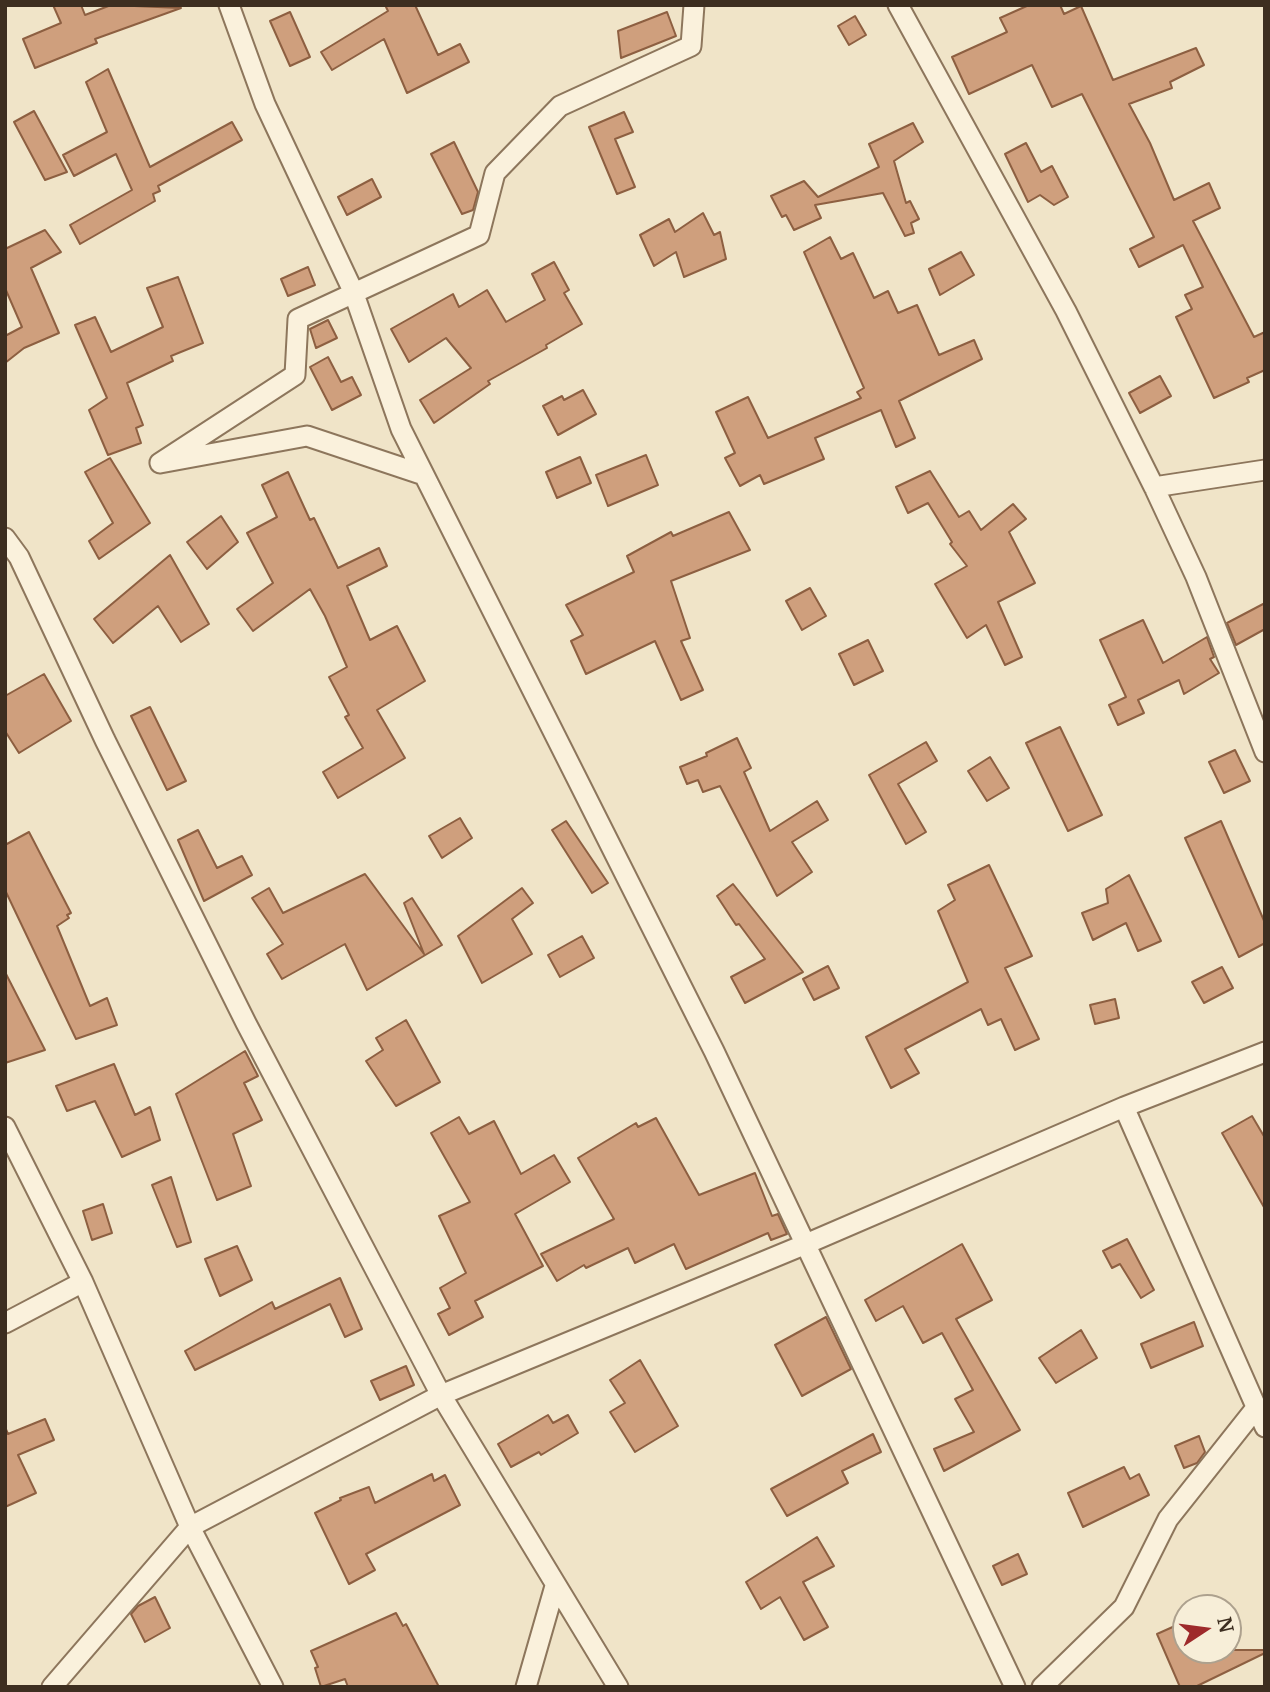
<!DOCTYPE html>
<style>
body{margin:0}
#map{position:relative;width:1270px;height:1692px;overflow:hidden;background:#f0e4c8;font-family:Merriweather,serif}
canvas{display:block}
.frame{position:absolute;inset:0;border:7px solid #3d2e20;pointer-events:none}
.north{position:absolute;left:1172px;top:1594px;width:70px;height:70px;box-sizing:border-box;background:#f7eed8;border:2px solid #ada18e;border-radius:50%;rotate:77deg;font-size:19px;font-weight:700;line-height:28px;text-align:center;color:#3d2e20}
.north::after{content:'';display:block;margin:auto;width:24px;height:32px;background:#9e2a2b;clip-path:polygon(50% 0,100% 100%,50% 72%,0 100%)}
</style>
<div id="map">
<canvas width="1270" height="1692"></canvas>
<div class="frame"></div>
<div class="north">N</div>
</div>
<script>
const c = document.querySelector('canvas').getContext('2d');
c.lineJoin = 'round';
function fillPath(path, color) {
  c.fillStyle = color;
  c.fill(path, 'evenodd');
}
function strokePath(path, color, width, dash) {
  c.strokeStyle = color;
  c.lineWidth = width;
  c.lineCap = dash ? 'butt' : 'round';
  c.setLineDash(dash || []);
  c.stroke(path);
}
const building = new Path2D(`
 M53,5H81L85,15L111,5L181,8L95,39L97,43L35,68L23,39L61,23Z
 M385,5H415L438,55L460,44L469,62L407,93L384,39L332,70L321,52L388,11Z
 M1029,5H1060L1064,14L1081,6L1113,80L1196,48L1204,65L1170,82L1172,88L1129,104L1150,143L1174,200L1209,183L1220,208L1193,221L1254,337L1265,332V370L1247,378L1249,382L1214,398L1176,317L1192,309L1185,295L1203,287L1183,245L1139,267L1130,249L1154,237L1082,94L1052,107L1032,65L969,94L952,57L1007,32L1000,18Z
 M290,12L310,57L290,66L270,21Z
 M667,12L676,36L621,58L618,31Z
 M855,16L866,35L849,45L838,26Z
 M108,69L150,167L232,122L242,140L158,186L160,191L153,194L155,201L80,244L70,225L132,190L116,154L74,176L63,155L107,132L86,82Z
 M34,111L67,172L45,180L14,122Z
 M624,112L633,132L615,139L635,187L617,194L589,127Z
 M913,123L923,142L894,161L906,203L910,201L919,219L911,223L914,233L905,236L883,193L815,205L821,218L794,230L786,215L782,217L771,196L804,181L818,197L879,167L869,144Z
 M454,142L478,192L473,210L462,214L431,154Z
 M1026,143L1041,172L1052,166L1068,197L1054,205L1040,195L1028,202L1005,154Z
 M372,179L381,197L347,215L338,197Z
 M703,213L714,235L720,232L726,259L684,277L676,252L654,266L640,235L669,219L675,232Z
 M45,230L61,252L31,268L59,333L24,348L5,363V336L22,327L5,288V249Z
 M830,237L841,259L853,253L874,298L888,291L898,313L917,305L939,355L974,340L982,359L899,401L915,438L896,447L881,410L815,438L824,459L764,484L760,475L740,486L725,458L735,453L716,412L748,397L768,438L861,398L857,392L864,388L804,252Z
 M961,252L974,275L940,295L929,269Z
 M554,262L569,290L564,293L582,324L546,345L547,348L488,381L490,384L434,423L420,400L471,368L446,338L409,362L391,329L453,294L459,307L487,290L506,322L545,300L532,274Z
 M308,267L315,285L288,296L281,279Z
 M178,277L203,343L171,356L173,361L127,383L143,425L136,428L141,443L108,455L89,410L107,398L75,325L95,317L111,352L163,327L147,288Z
 M328,320L337,338L316,348L310,329Z
 M328,357L341,382L352,377L361,395L332,410L310,367Z
 M1160,376L1171,396L1140,413L1129,393Z
 M583,390L596,414L558,435L543,406L562,396L564,400Z
 M646,455L658,485L608,506L596,475Z
 M580,457L591,483L557,498L546,472Z
 M110,458L150,523L99,559L89,541L113,523L85,472Z
 M930,471L959,517L969,511L981,530L1013,504L1026,519L1009,532L1035,583L998,602L1022,657L1005,665L986,625L967,638L935,584L967,566L950,544L952,542L928,503L908,513L896,487Z
 M288,472L310,520L314,518L338,568L379,548L387,566L347,586L370,640L397,626L425,681L377,710L405,758L338,798L323,772L363,748L345,717L349,715L329,677L347,667L325,616L310,589L253,631L237,609L273,583L247,533L277,517L262,485Z
 M729,512L750,550L671,581L690,638L681,641L703,690L681,700L655,641L586,674L571,641L583,635L566,605L634,572L627,556L671,532L673,536Z
 M221,516L238,542L207,569L187,542Z
 M170,555L209,624L181,642L158,606L113,643L94,619Z
 M810,588L826,616L802,630L786,601Z
 M1265,603V629L1236,645L1227,623Z
 M1143,620L1163,663L1207,637L1214,657L1210,659L1219,673L1184,694L1179,680L1138,700L1144,713L1118,725L1109,705L1126,697L1100,640Z
 M868,640L883,671L854,685L839,654Z
 M44,674L71,721L19,753L5,731V696Z
 M150,707L186,781L167,790L131,716Z
 M1060,727L1102,815L1068,831L1026,743Z
 M737,738L751,768L744,772L770,831L817,801L828,820L792,842L812,872L777,896L720,786L703,792L698,780L687,784L680,767L707,756L706,753Z
 M926,742L937,761L898,784L926,832L906,844L869,775Z
 M1235,750L1250,781L1224,793L1209,762Z
 M990,757L1009,788L987,801L968,771Z
 M460,818L472,838L442,858L429,836Z
 M566,821L608,883L592,893L552,830Z
 M1221,821L1265,923V943L1239,957L1185,838Z
 M198,830L217,868L242,856L252,875L204,901L178,840Z
 M29,832L71,913L67,915L69,918L57,926L90,1006L107,998L117,1025L76,1039L5,890V845Z
 M989,865L1032,956L1005,968L1039,1039L1015,1050L1001,1019L988,1025L981,1009L905,1049L919,1073L891,1088L866,1037L968,982L938,911L955,900L948,885Z
 M365,874L424,954L404,903L412,898L442,945L367,990L345,944L282,979L267,954L283,944L252,898L269,888L283,913Z
 M1129,875L1161,941L1138,951L1126,923L1093,940L1082,913L1108,903L1106,889Z
 M733,884L803,972L745,1003L731,977L765,959L739,924L736,925L717,896Z
 M522,888L533,903L512,919L532,954L482,983L458,936Z
 M582,936L594,958L560,977L548,955Z
 M828,966L839,988L814,1000L803,979Z
 M1222,967L1233,988L1204,1003L1192,982Z
 M5,972L45,1050L5,1063Z
 M1115,999L1119,1018L1095,1024L1090,1005Z
 M406,1020L440,1082L396,1106L366,1061L383,1050L376,1038Z
 M245,1051L258,1076L244,1083L262,1120L233,1134L251,1186L217,1200L176,1094Z
 M114,1064L135,1115L150,1107L160,1140L122,1157L95,1101L67,1111L56,1086Z
 M1252,1116L1265,1138V1209L1222,1133Z
 M459,1117L469,1134L494,1121L521,1174L554,1155L570,1182L515,1214L543,1266L475,1301L483,1317L449,1335L438,1314L450,1308L440,1288L466,1273L439,1216L470,1202L431,1133Z
 M656,1118L699,1195L755,1173L772,1216L778,1214L787,1234L771,1240L768,1233L686,1269L674,1244L635,1263L628,1248L586,1268L584,1265L557,1281L541,1254L614,1219L578,1158L636,1123L638,1127Z
 M171,1177L191,1242L177,1247L152,1185Z
 M103,1204L112,1233L92,1240L83,1211Z
 M1127,1239L1154,1290L1141,1298L1120,1264L1112,1268L1103,1251Z
 M962,1244L992,1300L956,1319L1020,1430L944,1471L934,1449L974,1432L955,1399L973,1390L942,1333L923,1343L903,1306L876,1321L865,1300Z
 M237,1246L252,1280L220,1296L205,1259Z
 M340,1278L362,1329L345,1337L330,1304L195,1370L185,1351L272,1302L275,1309Z
 M826,1317L851,1369L802,1396L775,1345Z
 M1194,1322L1203,1346L1151,1368L1141,1344Z
 M1081,1330L1097,1358L1056,1383L1039,1358Z
 M640,1360L678,1426L635,1452L610,1412L625,1403L610,1380Z
 M406,1366L414,1385L380,1400L371,1381Z
 M548,1415L553,1423L568,1415L578,1433L541,1455L539,1452L511,1467L498,1444Z
 M45,1419L54,1440L18,1455L36,1493L5,1507V1427L8,1434Z
 M873,1434L881,1452L842,1471L848,1483L787,1516L771,1489Z
 M1199,1436L1205,1452L1197,1463L1184,1468L1175,1446Z
 M1124,1467L1130,1479L1139,1474L1149,1495L1083,1527L1068,1493Z
 M432,1474L434,1481L445,1475L460,1505L366,1554L375,1570L349,1584L315,1513L341,1500L340,1498L369,1487L375,1503Z
 M817,1537L834,1566L803,1582L828,1627L804,1640L780,1597L761,1609L746,1582Z
 M1018,1554L1027,1574L1002,1585L993,1566Z
 M155,1597L170,1628L145,1642L131,1614L138,1606Z
 M396,1613L403,1626L406,1624L439,1687H348L345,1679L321,1687L315,1668L318,1667L311,1651Z
 M1186,1621V1650H1265V1653L1195,1687H1180L1157,1634Z`);
const minor = new Path2D(`
 M229,5L265,104L353,291L401,429L714,1051L1015,1687
 M898,5L1066,311L1154,487L1196,577L1265,752
 M424,475L307,436L160,463L295,375L298,319L479,235L495,173L560,106L691,46L694,5
 M1154,487L1265,470
 M5,538L19,557L105,740L246,1023L441,1395L618,1687
 M1124,1107L1265,1427
 M5,1127L83,1282L190,1527L273,1687
 M5,1323L83,1282
 M52,1687L190,1527L441,1395L806,1244L1124,1107L1265,1052
 M526,1687L555,1586
 M1042,1687L1124,1607L1168,1519L1256,1408`);
fillPath(building, '#cf9f7d');
strokePath(building, '#8d5f41', 2);
strokePath(minor, '#8d765c', 23);
strokePath(minor, '#faf1dc', 19);
</script>
